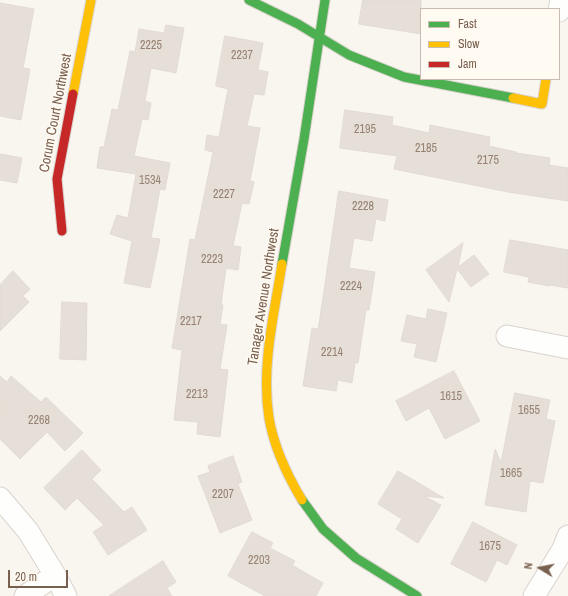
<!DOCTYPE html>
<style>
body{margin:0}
#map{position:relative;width:568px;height:596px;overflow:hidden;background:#f9f6f0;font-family:"Archivo Narrow",sans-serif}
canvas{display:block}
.legend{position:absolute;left:420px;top:8px;width:140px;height:72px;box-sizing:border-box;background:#fffbf3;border:1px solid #c9bdb1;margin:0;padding:5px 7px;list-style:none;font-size:12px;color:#795f4e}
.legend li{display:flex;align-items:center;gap:8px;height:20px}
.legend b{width:20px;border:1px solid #c9bdb1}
.north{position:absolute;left:520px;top:548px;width:40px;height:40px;-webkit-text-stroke:3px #fffbf3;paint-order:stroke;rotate:280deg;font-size:11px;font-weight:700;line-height:16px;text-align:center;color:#795f4e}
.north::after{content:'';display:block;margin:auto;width:14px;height:18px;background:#795f4e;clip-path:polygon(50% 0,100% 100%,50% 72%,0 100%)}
.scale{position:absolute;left:8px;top:570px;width:60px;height:18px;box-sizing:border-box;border:2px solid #795f4e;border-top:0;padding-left:5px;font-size:12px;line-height:14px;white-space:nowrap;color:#795f4e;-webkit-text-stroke:3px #fffbf3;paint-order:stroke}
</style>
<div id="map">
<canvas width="568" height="596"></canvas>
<ul class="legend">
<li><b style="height:5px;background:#4caf50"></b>Fast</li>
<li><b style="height:5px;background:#ffc107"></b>Slow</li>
<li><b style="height:5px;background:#c62828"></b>Jam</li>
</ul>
<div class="north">N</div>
<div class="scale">20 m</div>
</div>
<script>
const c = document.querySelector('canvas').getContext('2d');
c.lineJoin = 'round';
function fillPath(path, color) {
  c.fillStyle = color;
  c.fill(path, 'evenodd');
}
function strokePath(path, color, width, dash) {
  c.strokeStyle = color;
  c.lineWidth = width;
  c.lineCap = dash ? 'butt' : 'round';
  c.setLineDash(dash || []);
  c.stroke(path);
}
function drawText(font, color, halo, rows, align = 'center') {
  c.font = font + ' "Archivo Narrow",sans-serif';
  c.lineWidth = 3;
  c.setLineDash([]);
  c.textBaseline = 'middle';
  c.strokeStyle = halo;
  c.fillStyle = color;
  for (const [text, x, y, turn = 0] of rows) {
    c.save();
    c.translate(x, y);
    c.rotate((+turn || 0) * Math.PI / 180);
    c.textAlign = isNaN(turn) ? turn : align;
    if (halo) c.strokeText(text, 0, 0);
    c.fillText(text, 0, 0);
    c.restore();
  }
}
const building = new Path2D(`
 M363,0H421V34L359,24Z
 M0,3L34,9L23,68L30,69L21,120L0,116Z
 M166,25L184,28L176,73L151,68L145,101L151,103L148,120L142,119L134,156L170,163L165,190L160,189L151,238L160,239L150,288L124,283L132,241L110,234L117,215L128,218L136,174L97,168L100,147H104L112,109L118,110L130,51L135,52L139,29L164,33Z
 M225,36L263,43L258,70L268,72L264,95L254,94L247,126L260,128L250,181L254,182L249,204L242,203L233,246L241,247L238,270L226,268L221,305H223L220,324L227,325L220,369L228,370L220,437L197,434L198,422L174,420L182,350L172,348L190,239L195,240L213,152L205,150L207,135L219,137L228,89L216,86Z
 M345,110L393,117L392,125L429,133L430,125L490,137L489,146L516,152V153L550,158L549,165L568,168V201L508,192L394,169L397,156L340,148Z
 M0,154L22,158L17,183L0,180Z
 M339,191L388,200L385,221L376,219L372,241L354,238L349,268L375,272L369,310H366L358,363H355L352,383L338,380L336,391L303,386L312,328L318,329Z
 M510,240L568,250V288L550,285V286L528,282L529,277L504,272Z
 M463,243L458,267L474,255L489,274L471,287L457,269L449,302L426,270Z
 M13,271L30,289L23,296L29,302L0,331V285Z
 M62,302L87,303L86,360L60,359Z
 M428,309L447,313L436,362L414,357L417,344L401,341L407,315L426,319Z
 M454,371L480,421L445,439L429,408L406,421L396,401Z
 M0,376L7,382L11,376L41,402L46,397L83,433L65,451L47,432L20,459L0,439Z
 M515,393L550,400L546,419L555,421L543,483L530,481L526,512L485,505L495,449L501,462Z
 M82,450L101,470L92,479L124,512L132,507L147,530L108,555L93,532L104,525L77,498L65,510L44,488Z
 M233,456L242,482L238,484L252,520L220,533L198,476L210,472L208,466Z
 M398,471L444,498L424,496L441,505L418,543L396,529L402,519L378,504Z
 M473,522L517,545L507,565L497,560L486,582L451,564Z
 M252,532L273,543L270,548L295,561L292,565L323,583L316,596H265L228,576Z
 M163,561L176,582L167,588L172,596H109Z`);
const street = new Path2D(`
 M559,11L561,0
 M507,336L568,348
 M0,498L28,531L55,575L66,596
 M25,596L55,575
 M534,596L563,549L568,536`);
const fast = new Path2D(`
 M249,0L298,24L349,55L404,77L513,98
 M282,264L304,139L325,0
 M302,500L323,529L356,558L417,596`);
const slow = new Path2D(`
 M73,94L91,0
 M513,98L542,104L546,79
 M282,264C274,315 261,367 269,418C274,447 287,475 302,500`);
const jam = new Path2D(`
 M62,231L57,179L73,94`);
const numberNames = [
 ["2225",151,46],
 ["2237",242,56],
 ["2195",365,130],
 ["2185",426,149],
 ["2175",488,161],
 ["1534",150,181],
 ["2227",224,195],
 ["2228",363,207],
 ["2223",212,260],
 ["2224",351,287],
 ["2217",191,322],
 ["2214",332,353],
 ["2213",197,395],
 ["1615",451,397],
 ["1655",529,411],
 ["2268",39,421],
 ["1665",511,474],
 ["2207",223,495],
 ["1675",490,547],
 ["2203",259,561]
];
const streetNames = [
 ["Corum Court Northwest",56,113,-79],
 ["Tanager Avenue Northwest",264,297,-81]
];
fillPath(building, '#e6dfd7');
strokePath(building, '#e2dad2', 1);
strokePath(street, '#d9d3ce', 23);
strokePath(fast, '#d8d2cb', 11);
strokePath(slow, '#d8d2cb', 11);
strokePath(jam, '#d8d2cb', 11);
strokePath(street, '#fefefd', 21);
strokePath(fast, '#4caf50', 9);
strokePath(slow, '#ffc107', 9);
strokePath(jam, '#c62828', 9);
drawText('12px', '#968172', null, numberNames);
drawText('14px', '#795f4e', '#fffbf3', streetNames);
</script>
